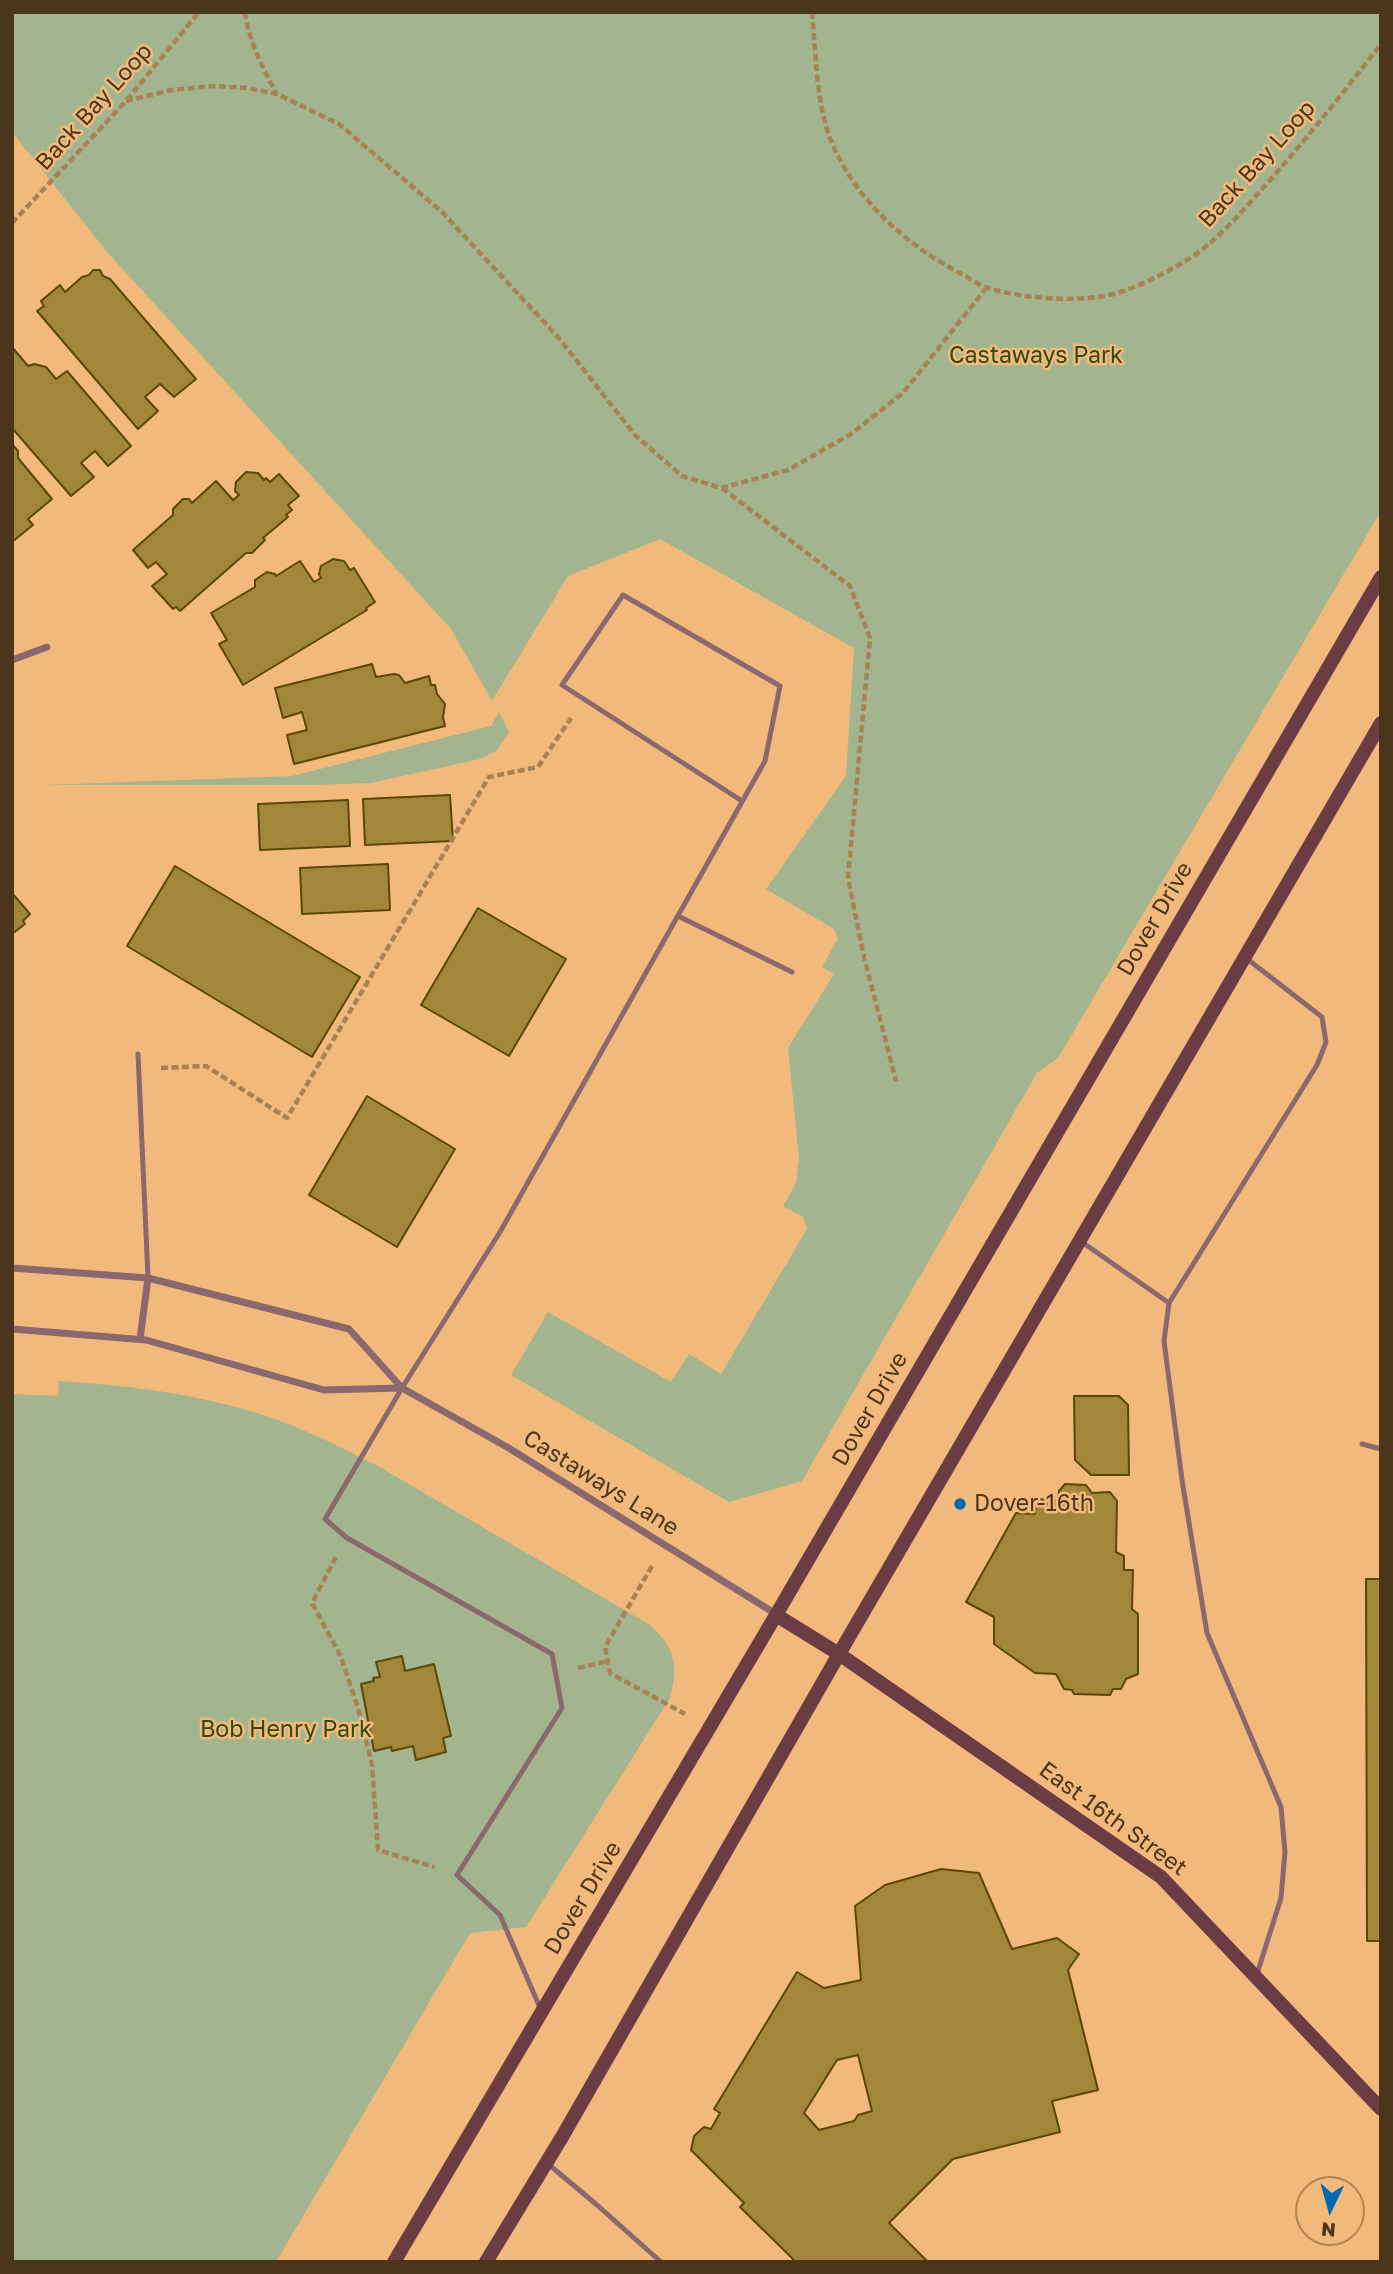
<!DOCTYPE html>
<style>
body{margin:0}
#map{position:relative;width:1393px;height:2274px;overflow:hidden;background:#f1ba7c;font-family:"Golos Text",sans-serif}
canvas{display:block}
.frame{position:absolute;inset:0;border:14px solid #4b351b;pointer-events:none}
.north{position:absolute;left:1295px;top:2176px;width:70px;height:70px;box-sizing:border-box;background:#f1ba7c;border:2px solid #af8555;border-radius:50%;rotate:185deg;font-size:19px;font-weight:700;line-height:28px;text-align:center;color:#4b351b}
.north::after{content:'';display:block;margin:auto;width:24px;height:32px;background:#0069b4;clip-path:polygon(50% 0,100% 100%,50% 72%,0 100%)}
</style>
<div id="map">
<canvas width="1393" height="2274"></canvas>
<div class="frame"></div>
<div class="north">N</div>
</div>
<script>
const c = document.querySelector('canvas').getContext('2d');
c.lineJoin = 'round';
function fillPath(path, color) {
  c.fillStyle = color;
  c.fill(path, 'evenodd');
}
function strokePath(path, color, width, dash) {
  c.strokeStyle = color;
  c.lineWidth = width;
  c.lineCap = dash ? 'butt' : 'round';
  c.setLineDash(dash || []);
  c.stroke(path);
}
function drawText(font, color, halo, rows, align = 'center') {
  c.font = font + ' "Golos Text",sans-serif';
  c.lineWidth = 5;
  c.setLineDash([]);
  c.textBaseline = 'middle';
  c.strokeStyle = halo;
  c.fillStyle = color;
  for (const [text, x, y, turn = 0] of rows) {
    c.save();
    c.translate(x, y);
    c.rotate((+turn || 0) * Math.PI / 180);
    c.textAlign = isNaN(turn) ? turn : align;
    if (halo) c.strokeText(text, 0, 0);
    c.fillText(text, 0, 0);
    c.restore();
  }
}
const green = new Path2D(`
 M12,12H1381V511L1058,1058L1037,1073L802,1481L729,1502L511,1375L548,1312L671,1382L689,1354L721,1374L807,1229L803,1217L783,1206L796,1183L799,1160L788,1048L834,974L822,967L838,939L834,929L766,889L846,776L854,648L660,539L568,576L492,701L451,629L107,252L12,132Z
 M499,712L509,732L496,751L480,759L371,783L314,785H45L292,776L491,726Z
 M59,1381C138,1386 216,1396 291,1425C321,1437 350,1452 378,1466L650,1625C675,1648 679,1666 670,1698L526,1927L470,1933L276,2262H12V1394L58,1396Z`);
const building = new Path2D(`
 M93,270H100L103,276L110,279L196,379L174,397L160,384L145,397L158,411L138,429L37,311L44,306L41,301L60,285L65,292L82,277L89,275Z
 M12,347L28,366L34,364L46,367L56,379L67,371L131,446L108,466L95,451L81,463L94,477L71,496L12,428Z
 M12,444L18,451V458L52,499L28,519L33,525L12,542Z
 M246,472L258,473L264,480L266,478L270,482L279,474L299,496L288,505L292,510L286,515L288,517L263,538L265,540L252,553H246L180,611L176,607L173,609L152,586L167,574L156,562L148,568L133,550L173,515V509L183,499H189L192,503L216,481L233,500L239,495L235,491L236,482Z
 M333,559L344,561L350,570L354,568L375,602L366,608L367,610L243,685L219,644L227,640L211,613L255,587V580L267,572L275,574L276,576L300,561L314,582L321,578L319,574L321,566Z
 M372,664L376,677L394,674L399,675L405,683L429,676L431,685H435L437,694L445,704L443,717L445,726L294,764L287,735L307,730L302,712L283,718L275,688Z
 M450,795L453,841L365,845L363,799Z
 M348,800L350,846L260,850L258,804Z
 M388,864L390,910L302,914L300,868Z
 M175,866L360,977L312,1057L127,946Z
 M12,893L30,914L23,921L25,924L12,934Z
 M478,908L566,959L509,1056L421,1005Z
 M367,1096L455,1149L397,1247L309,1195Z
 M1074,1396H1119L1128,1405L1129,1475H1091L1075,1460Z
 M1065,1484L1086,1485L1092,1493L1110,1492L1117,1501L1116,1552L1124,1556V1570H1133L1132,1609L1138,1614V1674L1126,1679L1121,1689H1113L1110,1695L1074,1694L1072,1690L1064,1689L1056,1674L1035,1673L994,1644V1617L966,1602L1016,1513L1035,1514L1036,1499L1058,1501L1059,1491Z
 M1366,1579H1381V1941H1367Z
 M402,1656L405,1671L434,1664L451,1736L443,1738L446,1752L416,1760L413,1746L392,1751L391,1747L374,1751L361,1684L374,1681L373,1678L380,1677L376,1662Z
 M941,1869L979,1873L1012,1949L1057,1938L1079,1954L1068,1970L1098,2090L1052,2101L1060,2132L953,2159L889,2223L928,2262H796L740,2207L744,2203L691,2150L694,2136L704,2127L711,2129L720,2113L714,2109L797,1972L824,1988L861,1980L855,1906L885,1885ZM858,2055L872,2111L858,2115L854,2121L819,2130L804,2113L837,2060Z`);
const path = new Path2D(`
 M245,12C249,42 262,66 276,93
 M812,12C816,53 816,106 832,143C856,200 906,245 960,273C969,278 978,285 988,288C1021,298 1070,302 1104,296C1132,291 1162,275 1187,260C1215,243 1241,213 1263,188C1305,141 1343,93 1381,44
 M126,101L171,90L214,86L247,88L277,94L339,124L442,212L557,336L635,435L682,476L721,488L788,470L851,434L903,393L987,287
 M12,223L126,101L199,12
 M722,488L850,586L870,638L848,878L864,957L896,1081
 M161,1068L206,1066L287,1118L489,777L538,767L571,718
 M336,1557L312,1603L341,1657L358,1708L372,1765L378,1850L434,1867
 M652,1566L605,1647L610,1673L685,1714
 M578,1668L608,1661`);
const lane = new Path2D(`
 M678,916L792,972
 M1246,958L1322,1017L1326,1042L1317,1065L1169,1303L1164,1341L1182,1480L1207,1633L1281,1807L1285,1852L1281,1898L1257,1974
 M138,1054L148,1278
 M1079,1240L1169,1303
 M1362,1444L1381,1449
 M541,2010L500,1915L457,1875L562,1708L552,1654L347,1538L325,1519L402,1388L500,1232L765,761L780,686L623,595L562,685L742,801
 M547,2163L597,2205L661,2262`);
const street = new Path2D(`
 M12,660L47,647
 M12,1268L148,1278L349,1329L402,1388L507,1447L776,1614
 M12,1329L146,1340L324,1390L402,1388
 M140,1339L148,1278`);
const secondary = new Path2D(`
 M776,1615L839,1654L1161,1877L1381,2109
 M394,2262L776,1615L1381,577
 M486,2262L562,2137L839,1654L1381,723`);
const markers = [
 [960,1504,7,"#0069b4"]
];
const streetNames = [
 ["Back Bay Loop",94,107,-48],
 ["Back Bay Loop",1257,164,-48],
 ["Dover Drive",1155,919,-60],
 ["Dover Drive",870,1409,-60],
 ["Castaways Lane",601,1483,32],
 ["East 16th Street",1113,1819,36],
 ["Dover Drive",583,1898,-59]
];
const parkNames = [
 ["Castaways Park",1036,356],
 ["Bob Henry Park",286,1730]
];
const poiNames = [
 ["Dover-16th",974,1504]
];
fillPath(green, '#a2b58e');
fillPath(building, '#a2863a');
strokePath(building, '#5b4704', 2);
strokePath(path, '#a98152', 4.5, [7, 3.5]);
strokePath(lane, '#8b686d', 5);
strokePath(street, '#8b686d', 7);
strokePath(secondary, '#6c3c44', 14);
for (const [x, y, r, color] of markers) {
  const dot = new Path2D();
  dot.arc(x, y, r, 0, 2 * Math.PI);
  c.fillStyle = color;
  c.fill(dot);
  strokePath(dot, '#f1ba7c', 2.5);
}
drawText('23px', '#4b351b', '#f1ba7c', streetNames);
drawText('23px', '#31490e', '#f1ba7c', parkNames);
drawText('23px', '#4b351b', '#f1ba7c', poiNames, 'left');
</script>
